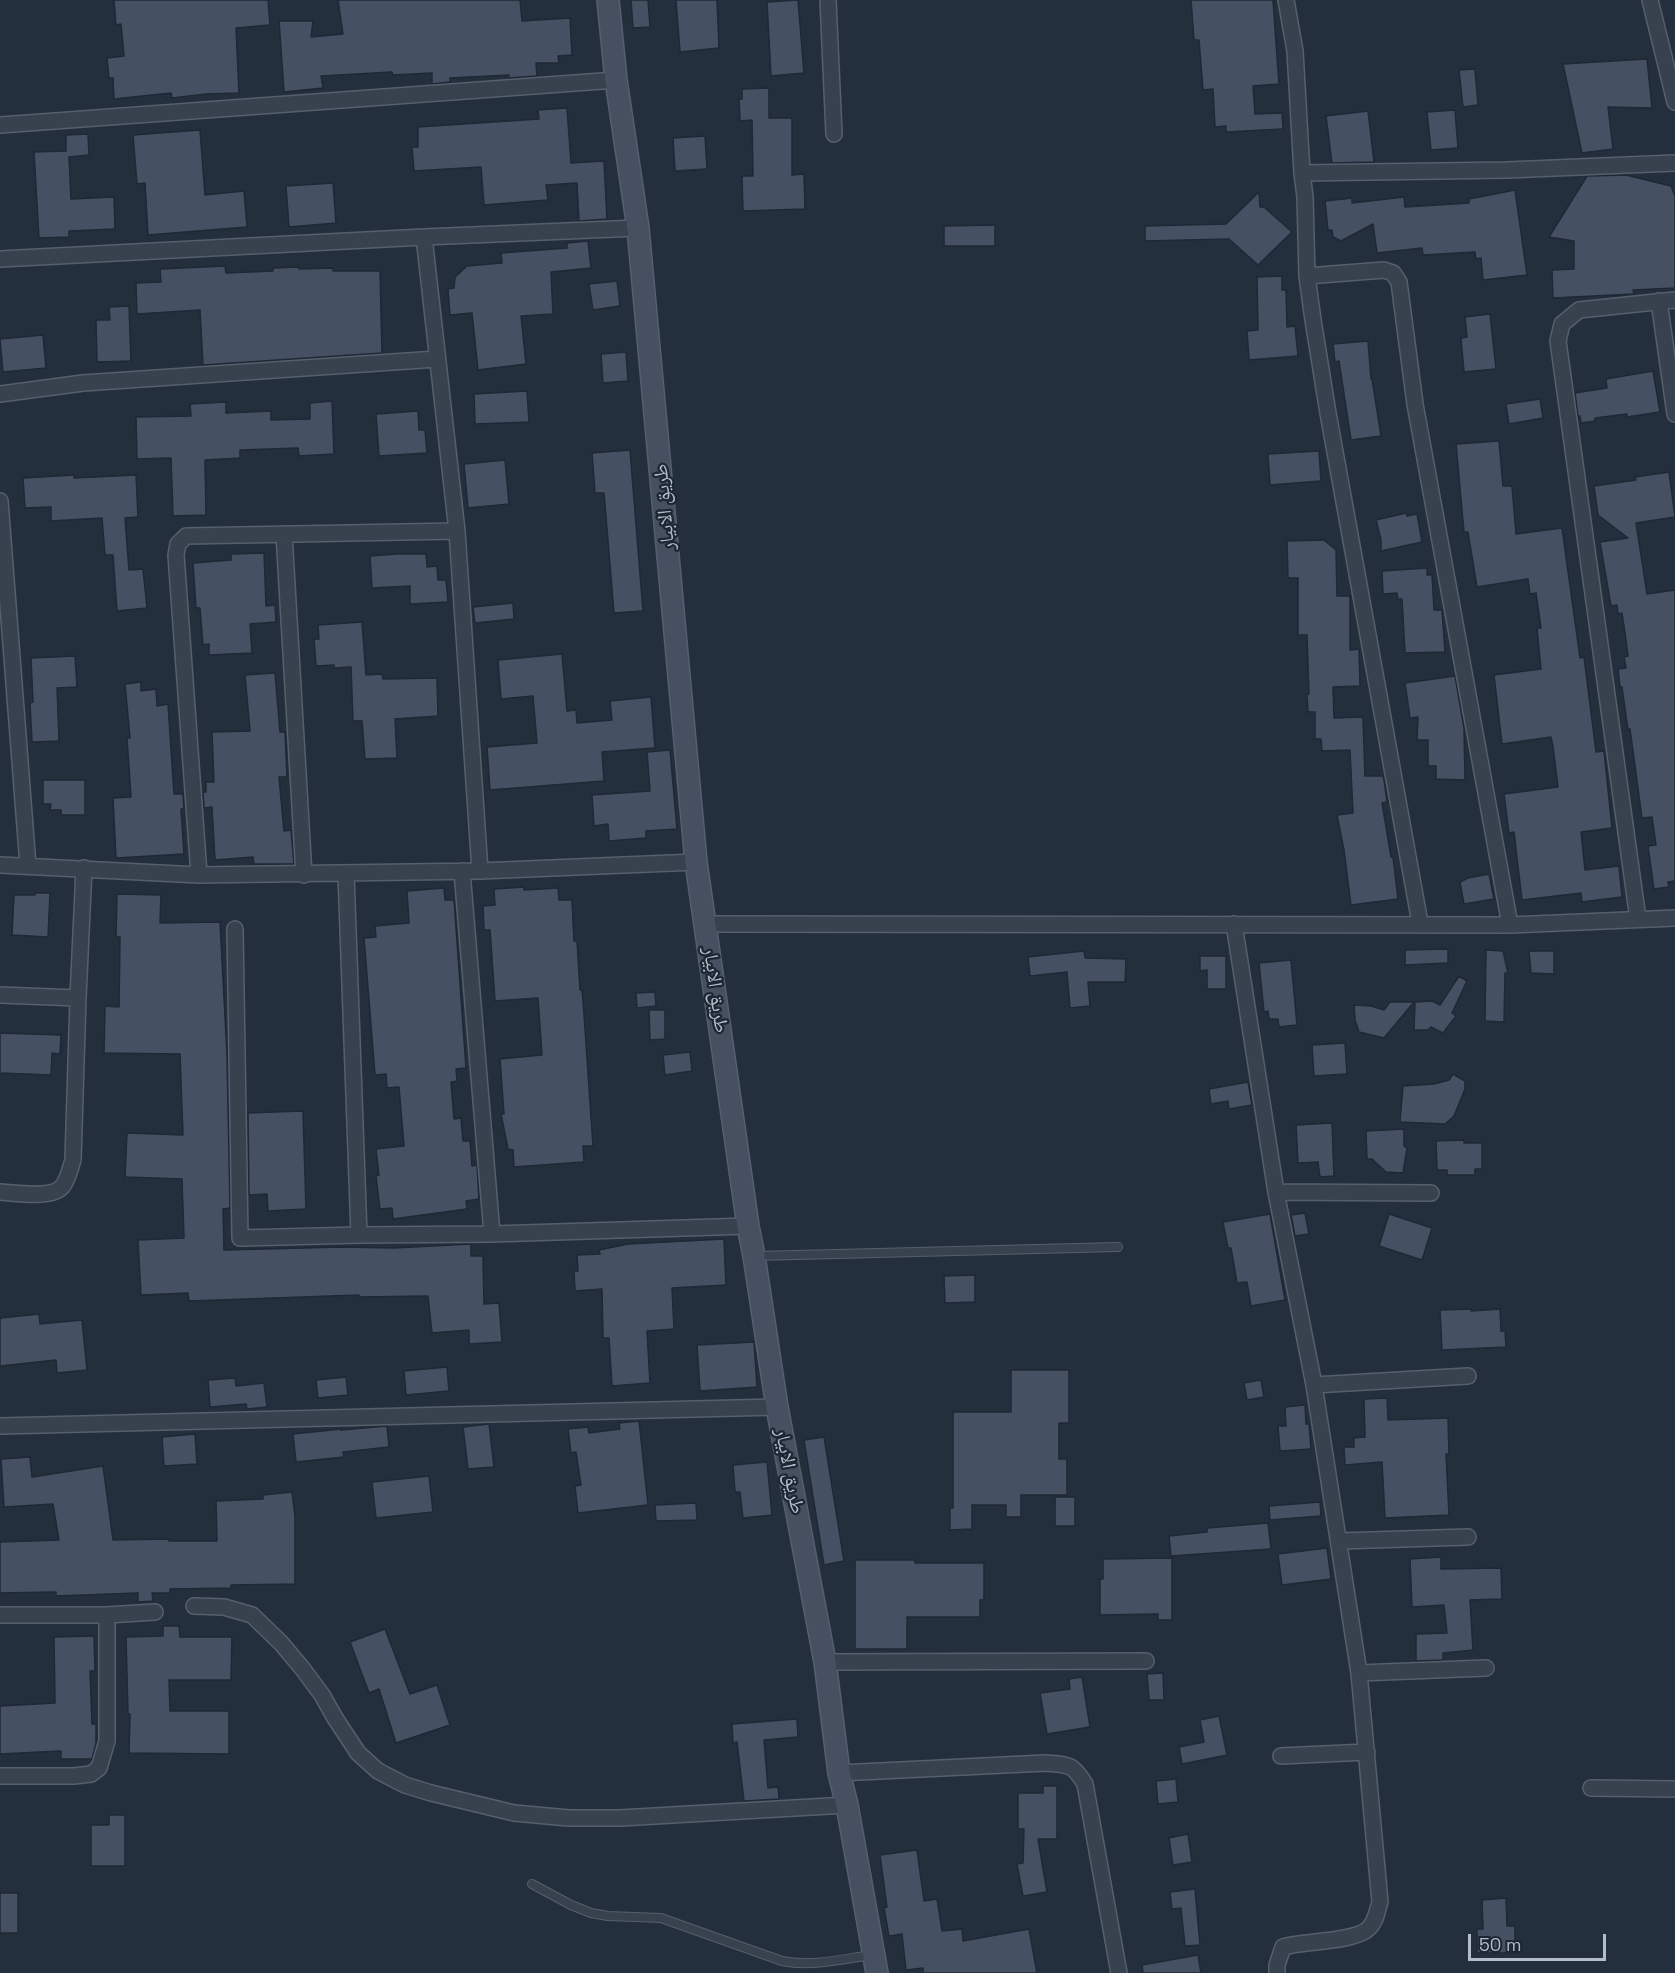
<!DOCTYPE html>
<meta charset="utf-8">
<style>
body{margin:0}
#map{position:relative;width:1675px;height:1973px;overflow:hidden;background:#242f3e;font-family:"Space Grotesk",sans-serif}
canvas{display:block}
.scale{position:absolute;left:1468px;top:1934px;width:138px;height:27px;box-sizing:border-box;border:3px solid #b4bcc9;border-top:0;padding-left:8px;font-size:18px;line-height:21px;white-space:nowrap;color:#b4bcc9;-webkit-text-stroke:4px #1d2633;paint-order:stroke}
</style>
<div id="map">
<canvas width="1675" height="1973"></canvas>
<div class="scale">50 m</div>
</div>
<script>
const c = document.querySelector('canvas').getContext('2d');
c.lineJoin = 'round';
function fillPath(path, color) {
  c.fillStyle = color;
  c.fill(path, 'evenodd');
}
function strokePath(path, color, width, dash) {
  c.strokeStyle = color;
  c.lineWidth = width;
  c.lineCap = dash ? 'butt' : 'round';
  c.setLineDash(dash || []);
  c.stroke(path);
}
function drawText(font, color, halo, rows, align = 'center') {
  c.font = font + ' "Space Grotesk","Noto Naskh Arabic",sans-serif';
  c.lineWidth = 4.5;
  c.setLineDash([]);
  c.textBaseline = 'middle';
  c.strokeStyle = halo;
  c.fillStyle = color;
  for (const [text, x, y, turn = 0] of rows) {
    c.save();
    c.translate(x, y);
    c.rotate((+turn || 0) * Math.PI / 180);
    c.textAlign = isNaN(turn) ? turn : align;
    if (halo) c.strokeText(text, 0, 0);
    c.fillText(text, 0, 0);
    c.restore();
  }
}
const building = new Path2D(`
 M114,0H268L270,25L236,28L239,93L206,94L172,98L171,93L114,99L113,78H109L107,58L124,56L121,24L116,25Z
 M338,0H520L522,21L570,18L572,55L558,56L559,63H536L537,76L509,78V75L450,78V82L432,84V73L393,75L392,72L321,76L323,88L284,92L279,21H313L311,37L343,34Z
 M631,0H648L650,27L633,28Z
 M676,0H717L719,48L680,52Z
 M798,0L804,73L771,76L767,2Z
 M1191,0H1273L1279,84L1253,86L1255,114L1282,113L1283,129L1226,132V126L1215,127L1213,89L1203,90L1199,40H1194Z
 M1647,59L1652,108L1608,107L1613,149L1582,153L1563,64Z
 M1475,69L1478,105L1463,107L1459,70Z
 M769,88V118H792V175L804,174L805,209L743,211L742,176H753L752,120L740,121L739,99H742V89Z
 M567,108L571,163L604,161L607,219L579,221L577,183L546,185L548,200L484,205L481,167L414,171L412,147H418V127L539,119L538,110Z
 M1455,110L1458,148L1431,150L1427,112Z
 M1368,111L1374,162L1332,163L1326,116Z
 M200,130L205,195L244,191L247,227L148,235L145,183L137,184L133,135Z
 M88,134L89,155L69,157L71,199L114,197L115,229L69,231V237L39,238L34,152L66,151V135Z
 M705,136L707,169L675,171L673,138Z
 M1626,175L1671,186L1675,196V288L1633,290L1634,294L1553,298L1552,270L1574,269V241L1549,237L1587,176Z
 M333,183L336,223L289,227L286,186Z
 M1515,190L1527,275L1483,280L1481,258L1476,259L1475,252L1423,255L1422,248L1377,253L1373,224L1341,241L1333,237L1332,230H1328L1325,201L1352,198V203L1404,197L1405,207L1469,203V199Z
 M1259,192L1260,207H1264L1292,232L1258,265L1229,239L1145,241V226L1226,224Z
 M995,225V246H944V226Z
 M588,241L591,268L551,272L553,314L521,316L526,364L478,370L472,313L450,315L448,289L454,288L455,277L467,266L502,263L501,253L567,248V243Z
 M225,266L226,273L273,271V268L299,267V269L333,268V271H380L382,353L203,365L200,310L137,314L136,283L161,282L160,269Z
 M1282,276V290H1286L1287,327L1295,326L1298,356L1249,360L1247,331L1258,330L1257,277Z
 M617,281L620,306L593,310L589,284Z
 M129,306L131,361L97,362L96,320H110L109,307Z
 M1490,314L1496,369L1464,372L1461,338L1467,337L1465,317Z
 M43,335L46,368L3,372L0,339Z
 M1368,341L1371,379H1372L1381,436L1351,440L1339,361L1335,362L1333,344Z
 M626,352L628,381L603,383L601,354Z
 M1653,371L1660,412L1627,417V414L1595,418V421L1581,423L1580,416H1578L1575,393L1607,388L1606,379Z
 M527,391L529,422L475,424L474,394Z
 M1540,399L1543,418L1509,424L1506,404Z
 M332,401L334,454L299,456L298,448L240,450V458L205,460L206,515L173,516L171,458L137,459L136,417L191,416L190,404L226,402V413L271,411V420L310,419V403Z
 M418,411L419,430H425L427,453L379,456L376,414Z
 M1499,441L1503,486H1512L1516,534L1562,528L1580,658L1584,657L1596,752L1604,751L1612,828L1581,832L1585,870L1619,866L1622,897L1582,902L1581,893L1522,900L1514,832L1509,833L1504,794L1558,787L1553,747L1551,737L1502,744L1494,675L1541,669L1537,628H1541L1536,593L1530,594L1528,579L1477,587L1468,532H1464L1456,444Z
 M630,450L643,611L614,613L604,493H595L592,453Z
 M1319,451L1321,481L1270,485L1268,454Z
 M505,460L509,504L468,508L464,464Z
 M1669,472L1675,517L1636,523L1647,594L1675,590V881L1668,882L1669,887L1654,889L1648,846L1656,845L1652,817L1642,818L1630,729L1628,730L1622,687H1620L1618,669L1626,668L1624,657L1628,656L1625,633L1622,613L1618,614L1617,605L1611,606L1600,542L1628,538L1598,515L1594,486L1636,480L1635,477Z
 M74,475V478L136,475L138,517L125,518L129,570L143,569L147,608L117,611L113,555H105L102,518L51,521V507L25,508L23,478Z
 M1406,513L1407,516L1417,514L1422,542L1381,551V540L1376,520Z
 M1324,540L1336,550L1337,596H1350V650L1359,649L1360,686L1333,687L1334,718L1363,717L1365,776H1383L1384,780L1387,802L1382,803L1391,857H1393L1398,899L1351,905L1344,850L1337,815L1353,813L1350,750L1322,751L1321,739H1315V712H1308L1307,694H1309L1307,635H1298V578H1288L1287,541Z
 M264,553L266,606L275,605L276,622L250,624L252,653L209,655V644L203,645L200,608H196L193,563L231,560V554Z
 M397,554H426L427,567L437,566L438,580H446L448,602L410,604V586L372,588L370,556Z
 M1427,568V575H1432L1434,610H1442L1445,652L1405,653L1402,599H1398L1397,593L1383,594L1382,571Z
 M513,603L514,619L475,623L473,607Z
 M362,622L366,675L382,674L383,679L437,678L438,716L395,719L397,758L365,759L362,721H353L351,667L334,668V665L316,666L314,639H319L318,625Z
 M562,654L567,711L576,710L577,723L612,720L610,701L651,697L655,748L602,752L604,781L490,790L487,747L537,743L533,696L501,699L498,660Z
 M75,656L77,687L57,688L59,741L32,742L30,703L33,702L31,658Z
 M275,673L280,732H285L287,777H279L284,831L291,830L294,864H254L253,857L215,860L212,807L204,808L203,792H206V782H214L212,732L250,731L245,675Z
 M1455,676L1464,728L1465,780L1436,779V766H1428V740H1417L1418,717L1410,718L1405,683Z
 M141,682V691L156,689L157,706L168,704L174,794H183L184,809H181L184,854L116,858L113,798L131,797L127,738H130L125,684Z
 M670,750L677,829L646,831V838L609,841L608,824L594,826L592,795L650,791L647,752Z
 M43,780H85V815H61V810H50L51,804H43Z
 M1489,874L1494,899L1464,904L1460,882L1468,878Z
 M524,887V890L558,888L559,900H572L574,941H577L580,990H582L584,1014L593,1146H583L584,1162L514,1167L513,1150L508,1149L501,1114H504L500,1059L542,1055L538,998L495,1001L490,930H484L483,906L495,905L494,889Z
 M444,888L445,900H454L466,1068L456,1069L457,1081L451,1082L454,1119L461,1118L463,1141H470L472,1166L477,1165L479,1199L466,1201L467,1209L393,1219L392,1208L380,1209L376,1176L379,1175L376,1149L404,1146L399,1087L387,1088L386,1074L375,1075L364,938L376,937L375,926L409,923L407,891Z
 M35,893H50L48,937L12,935L14,895H35Z
 M117,894L161,895L160,923L220,922L227,1055L230,1208L223,1209L224,1250L344,1247L394,1248L471,1244V1256H483L484,1304L499,1303L502,1342L469,1344V1330L432,1333L428,1296L359,1297V1295L189,1301L188,1293L141,1295L138,1240L184,1238L182,1179L125,1177L127,1133L183,1135L180,1054L104,1053L105,1006L119,1007L120,937H116Z
 M1448,949V963L1405,965V950Z
 M1486,950L1503,951L1508,973H1505L1504,1022L1485,1021Z
 M1084,951L1085,958L1126,959L1125,982H1088L1090,1006L1070,1008L1067,972L1030,976L1028,957Z
 M1529,951H1554V974L1531,973Z
 M1200,956H1226V989H1207V970L1200,971Z
 M1291,960L1297,1025L1279,1027L1278,1019H1269L1268,1011L1264,1012L1259,963Z
 M1459,976L1467,981L1452,1013L1456,1016L1443,1033L1431,1027L1428,1030H1414L1415,1002L1432,1001L1440,1005Z
 M655,992L656,1006L637,1008L636,993Z
 M1390,1002H1414L1384,1038L1359,1032L1355,1020L1354,1005L1371,1006L1384,1010Z
 M649,1010H665V1039L650,1040Z
 M0,1033L61,1035L60,1054L52,1053L51,1075L0,1073Z
 M1345,1043L1347,1074L1314,1076L1312,1045Z
 M690,1052L692,1071L665,1075L663,1055Z
 M1453,1074L1465,1081V1089L1454,1116L1445,1124L1400,1122L1403,1086L1434,1084L1449,1080Z
 M1248,1082L1252,1105L1229,1109L1228,1101L1211,1104L1209,1089Z
 M303,1111L306,1209L268,1211L267,1194L249,1195L248,1113Z
 M1332,1123L1334,1176L1320,1177L1318,1162L1298,1163L1296,1125Z
 M1404,1129V1146L1407,1148L1403,1173L1386,1172L1372,1159H1367L1366,1131Z
 M1464,1140V1143H1482V1169H1475V1175H1447V1170H1437L1436,1141Z
 M1305,1213L1309,1234L1295,1236L1291,1215Z
 M1270,1214L1285,1300L1251,1306L1247,1282L1237,1283L1231,1248H1228L1223,1222Z
 M1389,1214L1432,1228L1422,1260L1379,1246Z
 M724,1239L726,1285L672,1288L674,1329L647,1331L650,1383L612,1386L609,1338H603L602,1289L575,1291L574,1271H578L577,1255L600,1254L599,1250L628,1244Z
 M975,1275V1302L945,1303L944,1276Z
 M1471,1309V1311L1500,1309L1501,1331H1505L1506,1347L1442,1350L1440,1310Z
 M39,1314L40,1324L82,1320L87,1370L57,1373L56,1360L0,1366V1318Z
 M754,1342L757,1387L700,1391L697,1345Z
 M447,1367L449,1391L406,1395L404,1371Z
 M1011,1370H1069V1423H1059V1459H1067V1495H1021V1517H1006V1505H972V1529L950,1530V1508H953V1412H1011Z
 M346,1377L348,1395L318,1398L316,1380Z
 M235,1378L236,1386L264,1383L267,1407L247,1409L246,1404L210,1407L208,1380Z
 M1261,1380L1264,1397L1247,1400L1244,1383Z
 M1387,1398L1388,1420L1448,1418L1449,1454H1446L1449,1515L1385,1518L1382,1462L1345,1465L1344,1447H1354V1438L1365,1437L1364,1399Z
 M1305,1405L1306,1424H1309L1311,1449L1280,1451L1278,1426H1286L1285,1407Z
 M639,1421L648,1505L578,1513L575,1486L581,1485L576,1452L571,1453L568,1429L588,1427L589,1433L620,1429L619,1423Z
 M489,1424L494,1467L468,1469L463,1427Z
 M387,1426L389,1447L343,1452L344,1457L296,1462L293,1434L341,1429V1430Z
 M195,1434L197,1464L164,1466L162,1437Z
 M824,1437L844,1561L824,1565L804,1440Z
 M30,1457L32,1477L103,1466L113,1540L169,1539V1541H217L216,1501L263,1499V1495L292,1492L295,1516V1584L231,1585V1588L170,1589V1593H152L153,1601L138,1602V1593L56,1596V1592L0,1593V1542L59,1540L53,1504L4,1507L1,1459Z
 M767,1462L772,1515L743,1518L740,1492H735L733,1465Z
 M429,1476L433,1512L376,1518L372,1482Z
 M1055,1497H1075V1526H1055Z
 M1320,1502L1321,1516L1270,1520L1269,1506Z
 M696,1503L697,1520L656,1521L655,1505Z
 M1268,1523L1271,1549L1171,1556L1169,1536L1207,1532V1528Z
 M1327,1548L1331,1579L1282,1585L1278,1554Z
 M1441,1557V1569L1501,1568L1502,1599L1470,1600L1473,1650L1443,1653V1660L1416,1661V1634L1447,1633L1444,1605L1412,1607L1410,1559Z
 M1172,1558V1620H1158V1614L1100,1615V1579H1103V1559Z
 M855,1560H915V1563H984V1600H980V1617H907V1649H855Z
 M163,1626H179L180,1637H232L231,1680H169L170,1711H229V1754L129,1753L130,1714H128L126,1637L163,1636Z
 M385,1629L410,1694L437,1685L450,1725L396,1743L379,1689L369,1693L350,1642Z
 M94,1636L95,1671H90L92,1724H96V1743L92,1759H61V1751L0,1754V1706L55,1703L54,1637Z
 M1163,1673L1164,1700H1149L1147,1674Z
 M1082,1677L1090,1727L1047,1734L1040,1693L1070,1689L1069,1679Z
 M1219,1716L1227,1755L1182,1764L1179,1747L1204,1742L1200,1720Z
 M797,1719L798,1737L764,1740L768,1788L778,1787L779,1799L744,1801L737,1742L733,1743L732,1724Z
 M1176,1779L1178,1802L1158,1804L1156,1781Z
 M1043,1786H1057V1839H1038L1047,1892L1023,1896L1017,1864L1023,1863L1024,1829H1018V1793H1043Z
 M109,1815H125V1866H91V1825H109Z
 M1188,1834L1192,1862L1173,1865L1169,1838Z
 M917,1850L924,1901L937,1899L942,1931L962,1929L963,1941L1029,1929L1037,1973H923V1968L906,1970L902,1934L889,1936L884,1908L887,1907L880,1855Z
 M1195,1889L1200,1945L1185,1946L1181,1908L1172,1909L1170,1892Z
 M0,1893H18V1933H0Z
 M1506,1898L1507,1926H1515V1953H1477V1929H1483L1482,1900Z
 M1198,1955L1201,1973H1143L1142,1965Z`);
const lane = new Path2D(`
 M756,1256L1118,1247
 M532,1884L571,1905L591,1913L608,1916L661,1918L782,1961C812,1967 842,1959 872,1955`);
const street = new Path2D(`
 M828,0L834,134
 M1286,0L1295,51L1302,173L1305,197L1307,276L1313,320L1328,413L1420,923
 M1650,0L1675,102
 M0,125L616,80
 M1302,173L1507,170L1675,163
 M424,237L457,531L480,871
 M0,259L424,237L638,228
 M1307,276L1384,270L1393,273L1399,282L1415,404L1510,925
 M1659,301L1675,414
 M0,394L83,383L437,359
 M0,501L28,866
 M284,534L304,875
 M0,865L199,875L480,871L696,862
 M462,871L492,1234L748,1226
 M346,874L359,1235
 M199,875L176,555L178,544L186,536L457,531
 M1638,919L1558,341L1562,324L1579,310L1675,300
 M706,924L1510,925L1675,918
 M1234,924L1276,1192L1314,1385L1359,1673L1380,1902C1377,1911 1376,1921 1369,1928C1356,1942 1303,1941 1283,1947L1277,1965V1973
 M235,929L240,1238L359,1235L492,1234
 M0,995L78,998
 M0,1192C15,1193 51,1199 62,1187C68,1180 70,1169 73,1160L78,998L84,868
 M1276,1192L1431,1193
 M1314,1385L1468,1376
 M0,1426L777,1407
 M1339,1541L1468,1537
 M194,1606L224,1607L252,1615L281,1643L302,1668L322,1695L335,1718L358,1753L378,1771L405,1785L431,1793L514,1813L569,1818H620L847,1805
 M0,1615H107L155,1612
 M825,1662L1146,1661
 M1359,1673L1486,1668
 M1281,1756L1367,1752
 M839,1773L1045,1763C1069,1765 1072,1763 1085,1784L1119,1973
 M0,1776H74L91,1774L99,1768L107,1741V1615
 M1591,1788L1675,1789`);
const secondary = new Path2D(`
 M608,0L616,80L638,228L696,862L748,1226L754,1256L777,1407L825,1662L839,1773L847,1805L877,1973`);
const streetNames = [
 ["طريق الابيار",665,507,-95],
 ["طريق الابيار",715,990,82],
 ["طريق الابيار",789,1471,79]
];
fillPath(building, '#455162');
strokePath(building, '#1f2835', 1.5);
strokePath(lane, '#565f6c', 10);
strokePath(street, '#565f6c', 18);
strokePath(secondary, '#565f6c', 24);
strokePath(lane, '#38414e', 8);
strokePath(street, '#38414e', 15);
strokePath(secondary, '#465061', 21);
drawText('20px', '#b4bcc9', '#1d2633', streetNames);
</script>
